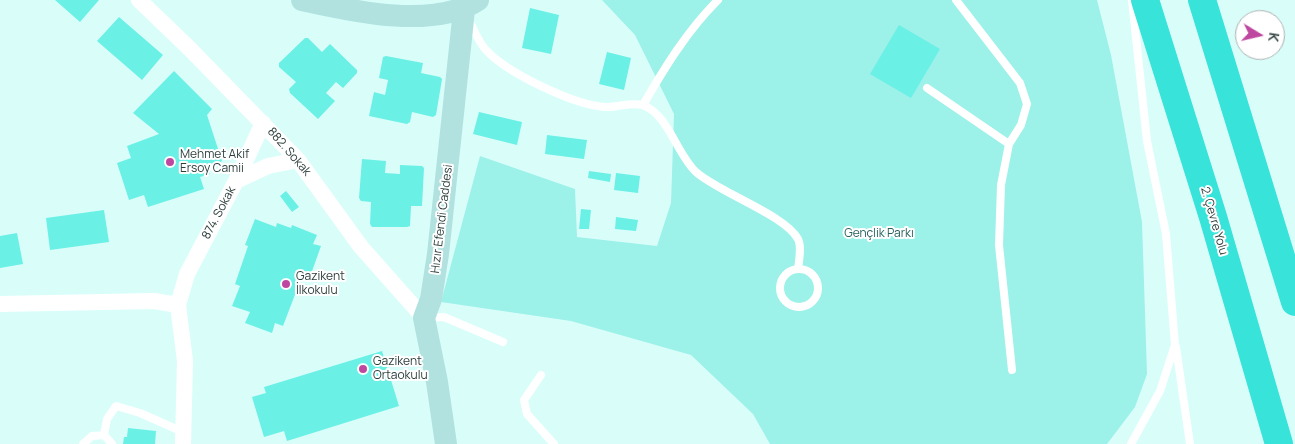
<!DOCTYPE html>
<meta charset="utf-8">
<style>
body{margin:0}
#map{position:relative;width:1295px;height:444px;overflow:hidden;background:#d9fefa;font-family:Manrope,sans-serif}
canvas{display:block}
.north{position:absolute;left:1235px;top:10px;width:50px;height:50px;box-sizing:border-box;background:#fff;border:1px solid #abb2b1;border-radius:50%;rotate:99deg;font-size:14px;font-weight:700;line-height:20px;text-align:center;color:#2d3f3d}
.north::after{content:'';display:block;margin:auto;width:18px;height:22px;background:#be48a0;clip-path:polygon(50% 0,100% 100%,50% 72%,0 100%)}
</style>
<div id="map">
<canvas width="1295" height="444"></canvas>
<div class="north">K</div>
</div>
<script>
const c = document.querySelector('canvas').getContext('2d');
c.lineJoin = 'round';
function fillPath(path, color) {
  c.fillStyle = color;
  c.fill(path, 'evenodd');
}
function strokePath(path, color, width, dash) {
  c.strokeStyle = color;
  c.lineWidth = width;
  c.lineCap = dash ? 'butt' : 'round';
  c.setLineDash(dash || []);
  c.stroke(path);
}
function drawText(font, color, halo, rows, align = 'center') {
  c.font = font + ' Manrope,sans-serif';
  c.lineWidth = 4;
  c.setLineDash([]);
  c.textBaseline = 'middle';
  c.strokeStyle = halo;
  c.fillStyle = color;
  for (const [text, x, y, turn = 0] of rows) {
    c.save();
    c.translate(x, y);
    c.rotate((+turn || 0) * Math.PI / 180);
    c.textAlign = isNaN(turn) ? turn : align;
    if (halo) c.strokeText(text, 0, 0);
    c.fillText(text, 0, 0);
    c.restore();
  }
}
const green = new Path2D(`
 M602,0H1097L1111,55L1142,222L1147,374L1135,407L1107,444H770L753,414L691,355L571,321L441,302L480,156L575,189L577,237L657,246L671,203L674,114L635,35Z`);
const building = new Path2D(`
 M55,0H99L80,22Z
 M530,8L559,15L551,54L522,48Z
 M119,17L163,55L142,80L97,41Z
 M899,25L940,49L911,98L870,74Z
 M305,38H308L322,52L330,44L357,70V73L343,88L336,82L326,93L335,101L318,119L290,93L289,89L296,82L279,67V63Z
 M607,52L631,58L624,90L599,84Z
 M386,56L423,63L421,73L440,77L442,79L436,115L433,117L412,112L410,122L407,124L369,116L374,92L385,95L388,80L379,78L383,57Z
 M174,71L212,109L207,115L222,161L209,169L210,174L200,177L204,189L148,207L144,195L129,200L117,163L131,158L127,146L159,134L133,113Z
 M479,112L522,122L517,145L473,134Z
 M547,135L587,140L584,159L545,154Z
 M362,159L386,161L385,173L400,174V165L422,166L424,168L422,206H411L410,226L407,227H372L370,224L371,202L361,201L359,198Z
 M589,171L611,174L610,182L588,178Z
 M616,173L640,176L638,193L614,190Z
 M286,191L299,207L292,212L280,196Z
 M581,209L591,210L589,229H579Z
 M104,210L109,242L50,250L46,218Z
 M616,217L638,220L636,231L615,229Z
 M255,219L276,227L277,223L291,228L292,225L317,235L313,244L321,246L311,274L304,271L283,326L275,323L272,333L245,323L250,312L232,306L240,286L235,284L248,246L245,245Z
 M17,233L23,264L0,268V236Z
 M382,351L399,406L287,441L284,431L264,437L252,397L266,393L264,387Z
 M128,428L156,431L155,444H123L124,437H127Z`);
const lane = new Path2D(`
 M956,0L1020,83L1027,104L1021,125L1009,144L1001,185L999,245L1012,370
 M469,20C474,30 479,43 486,50C507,73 577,107 608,107C619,107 631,102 642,105C668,113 677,155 696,172C718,192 785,215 798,239C802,247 799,260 798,269
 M927,88L1009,144
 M643,105C665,67 687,31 718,0
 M780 288a19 19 0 1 1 38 0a19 19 0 1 1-38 0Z
 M426,318L444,317L503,342
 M1176,347L1190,444
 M541,375L524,400L527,414L554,444
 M83,444L92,436L104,435
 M112,444L104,435L107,419L116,406L140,413L183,432
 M1131,444L1160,391L1175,345L1166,234L1147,141L1132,0`);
const street = new Path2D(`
 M139,0L190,49L298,160L361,247L424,318
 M236,181L268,166L298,160
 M0,304L154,301L178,305
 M183,444L185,361L178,305L187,274L236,181L263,123`);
const secondary = new Path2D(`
 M302,0C352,11 433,30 478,0
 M446,444L437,382L424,318L431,299L438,254L464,10`);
const highway = new Path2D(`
 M1145,0L1213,217L1279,444
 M1202,0L1295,302`);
const markers = [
 [170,162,5,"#be48a0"],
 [286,284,5,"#be48a0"],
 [363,369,5,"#be48a0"]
];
const streetNames = [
 ["882. Sokak",289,152,49],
 ["874. Sokak",219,213,-62],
 ["Hızır Efendi Caddesi",442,219,-83],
 ["2. Çevre Yolu",1214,221,74]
];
const poiNames = [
 ["Mehmet Akif",180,155],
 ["Ersoy Camii",180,169],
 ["Gazikent",296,277],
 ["İlkokulu",296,291],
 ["Gazikent",373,362],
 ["Ortaokulu",373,376]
];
const parkNames = [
 ["Gençlik Parkı",879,234]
];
fillPath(green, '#9cf1e9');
fillPath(building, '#6bf0e6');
strokePath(lane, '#fff', 8);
strokePath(street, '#fff', 16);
strokePath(secondary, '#b1e2df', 22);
strokePath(highway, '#38e3d9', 28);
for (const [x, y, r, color] of markers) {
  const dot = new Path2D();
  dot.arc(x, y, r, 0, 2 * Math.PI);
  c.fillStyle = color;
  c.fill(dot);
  strokePath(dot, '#fff', 2);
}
drawText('12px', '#2d3f3d', '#fff', streetNames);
drawText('12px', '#2d3f3d', '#fff', poiNames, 'left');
drawText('12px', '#29615d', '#fff', parkNames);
</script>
